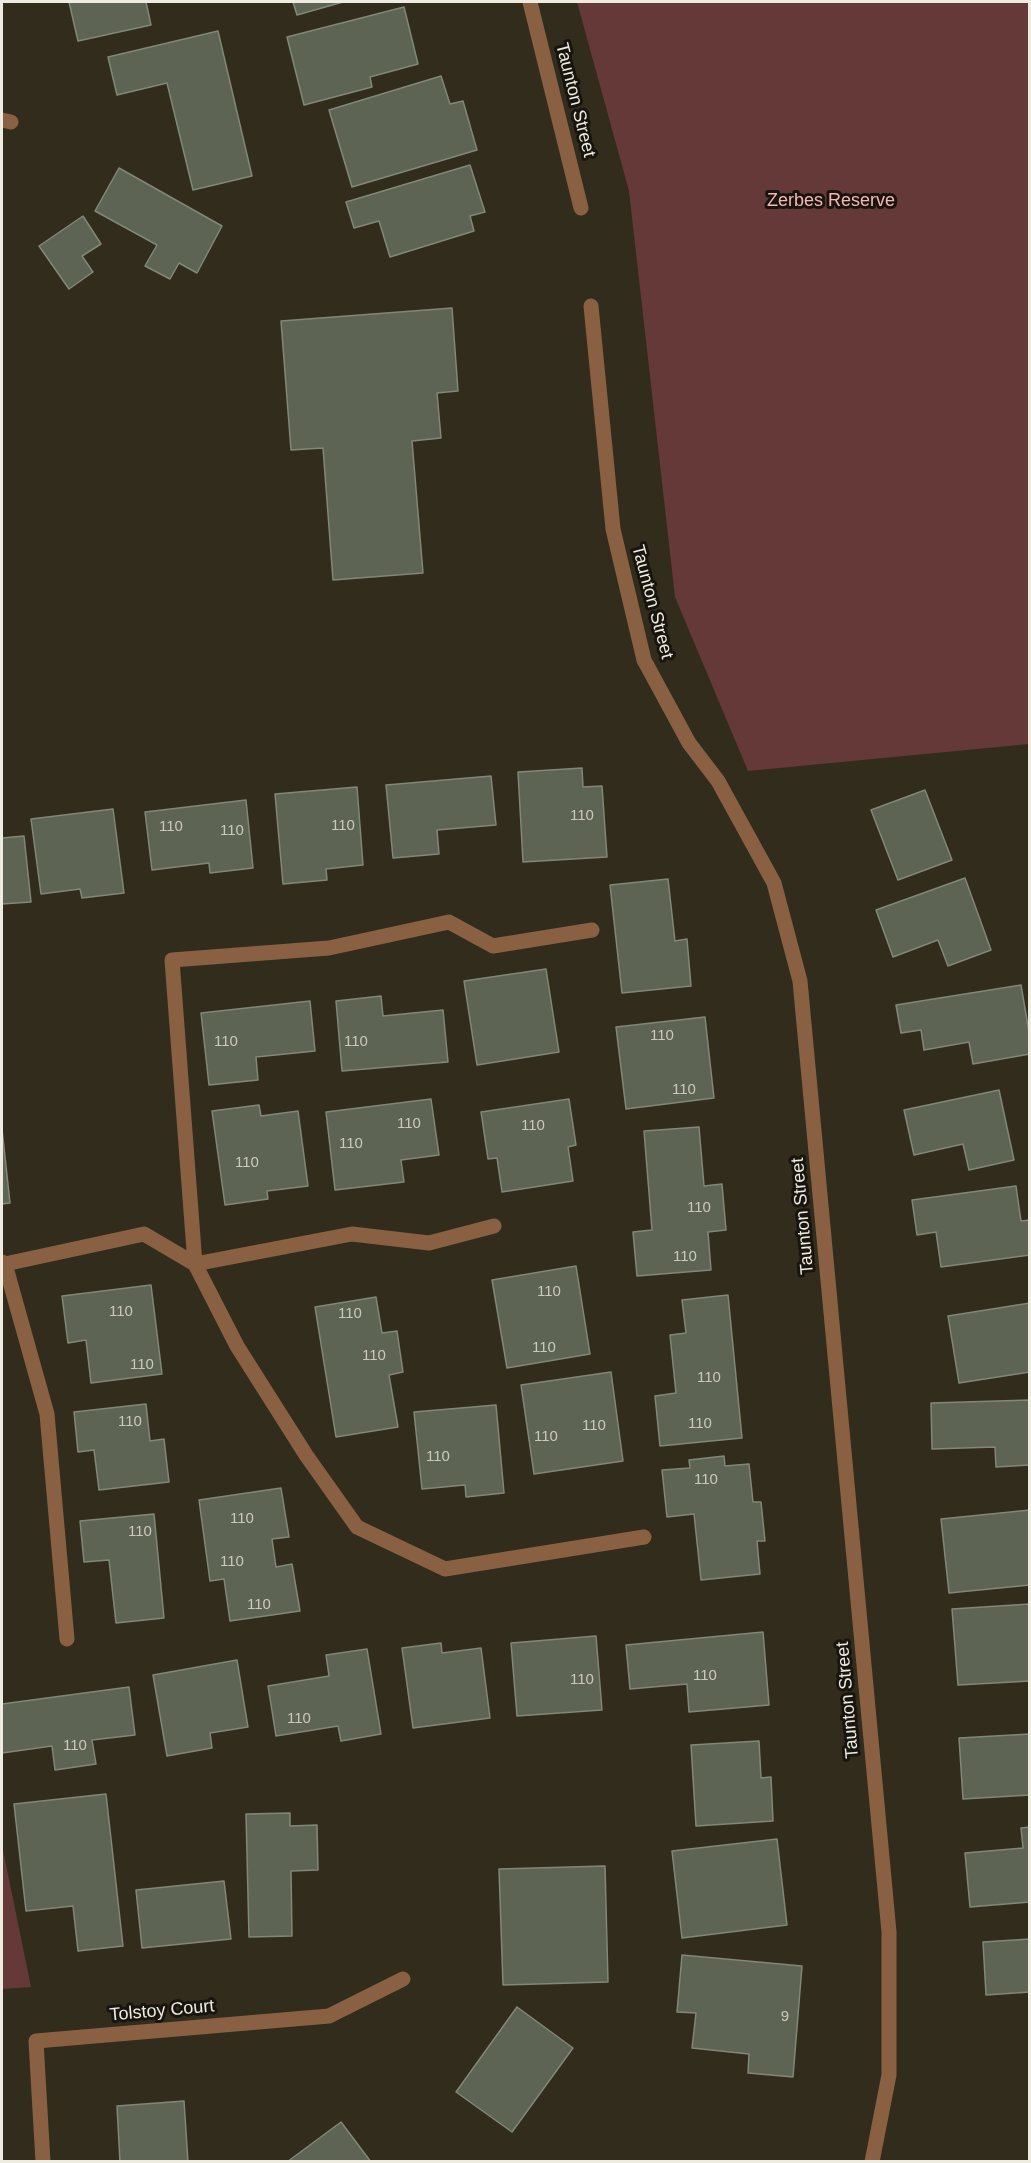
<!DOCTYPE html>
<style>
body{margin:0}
#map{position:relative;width:1031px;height:2163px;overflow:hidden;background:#322c1d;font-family:Helvetica,sans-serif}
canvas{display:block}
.frame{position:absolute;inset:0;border:3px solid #eeebe1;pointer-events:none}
</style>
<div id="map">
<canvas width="1031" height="2163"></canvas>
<div class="frame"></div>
</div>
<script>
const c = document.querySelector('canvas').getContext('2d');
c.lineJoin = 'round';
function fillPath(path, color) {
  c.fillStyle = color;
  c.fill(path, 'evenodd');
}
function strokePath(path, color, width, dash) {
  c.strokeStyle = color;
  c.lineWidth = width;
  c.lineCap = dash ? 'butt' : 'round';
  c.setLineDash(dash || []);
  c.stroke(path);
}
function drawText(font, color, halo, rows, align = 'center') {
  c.font = font + ' Helvetica,sans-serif';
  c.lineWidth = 6;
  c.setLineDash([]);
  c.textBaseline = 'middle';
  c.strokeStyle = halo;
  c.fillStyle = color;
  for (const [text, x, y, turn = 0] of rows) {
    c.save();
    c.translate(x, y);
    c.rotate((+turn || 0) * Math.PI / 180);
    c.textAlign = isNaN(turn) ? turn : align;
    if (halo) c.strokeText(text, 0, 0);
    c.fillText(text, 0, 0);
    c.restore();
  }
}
const green = new Path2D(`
 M577,2H1029V744L748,771L675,597L629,191Z
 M2,1845L31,1987L2,1989Z`);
const building = new Path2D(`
 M69,2H146L151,25L78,41Z
 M293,2H343L297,15Z
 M404,7L418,64L370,77L372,87L304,105L287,37Z
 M218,31L252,176L193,190L167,83L117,95L108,57Z
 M441,76L450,104L463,101L477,150L352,187L329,110Z
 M470,165L485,212L470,216L474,231L390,257L379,221L354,228L346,202Z
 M119,168L222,226L197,273L179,263L170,279L145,266L157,245L95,211Z
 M83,216L101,244L82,256L93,272L69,289L39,246Z
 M452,308L458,391L437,393L441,438L412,441L423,573L333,580L323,448L291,450L281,321Z
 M582,768L583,787L602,786L607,857L523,862L518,772Z
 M491,776L496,825L437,830L439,854L393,858L386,785Z
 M357,787L363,865L326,869L327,880L283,884L275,794Z
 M925,790L952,860L898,880L871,810Z
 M246,800L253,868L210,873L209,863L152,870L145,812Z
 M113,809L124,893L82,898L80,889L41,894L31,819Z
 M24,836L31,902L2,904V838Z
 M965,878L991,950L948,966L938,940L893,957L876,910Z
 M668,879L675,941L687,939L691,986L622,993L610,885Z
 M546,969L559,1052L477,1065L464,981Z
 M1021,985L1030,1038V1054L973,1064L969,1042L924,1050L921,1030L901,1033L896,1005Z
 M381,996L383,1016L443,1010L448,1062L342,1071L336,1001Z
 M310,1001L315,1051L256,1057L258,1080L209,1085L201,1013Z
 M705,1017L714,1098L626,1109L616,1027Z
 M999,1090L1014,1160L969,1170L963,1144L914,1155L904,1110Z
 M431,1099L439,1155L401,1160L404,1182L335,1190L326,1112Z
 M569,1099L576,1145L568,1147L573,1181L502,1192L497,1158L488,1159L481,1112Z
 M259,1105L261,1116L298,1111L308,1186L267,1191L268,1199L225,1205L212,1111Z
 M699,1127L704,1186L722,1184L726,1230L708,1232L711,1270L637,1276L633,1232L652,1230L644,1131Z
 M2,1129L10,1203L2,1204Z
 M1016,1186L1021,1221L1030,1220V1255L941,1267L936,1232L917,1235L912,1200Z
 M576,1266L590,1354L507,1368L492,1280Z
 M151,1285L162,1374L91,1383L86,1340L68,1343L62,1296Z
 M728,1295L742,1438L660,1446L655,1396L676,1393L670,1335L686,1333L682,1300Z
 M376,1297L382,1333L397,1331L403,1372L389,1375L398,1427L336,1437L315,1307Z
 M1030,1303V1372L959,1383L948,1316Z
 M611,1372L623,1461L534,1474L521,1385Z
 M1030,1400V1465L996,1467L995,1447L932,1449L931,1403Z
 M146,1404L150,1441L164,1439L169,1482L99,1490L94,1450L78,1452L74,1412Z
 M496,1405L504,1493L466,1497L465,1485L422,1489L414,1412Z
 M724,1456L725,1466L749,1464L753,1502H761L765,1541H757L760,1574L701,1580L694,1514L667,1517L662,1470L690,1468L689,1460Z
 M281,1488L289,1537L272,1539L276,1567L292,1564L300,1611L230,1621L224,1579L210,1581L199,1500Z
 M1030,1510V1585L949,1593L941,1519Z
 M154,1514L164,1618L116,1623L109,1560L84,1562L80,1521Z
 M1030,1604V1681L958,1685L952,1609Z
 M763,1632L769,1705L689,1712L687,1684L630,1689L626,1645Z
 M596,1636L602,1710L517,1716L511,1643Z
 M441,1643L442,1653L481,1648L490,1718L413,1728L402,1648Z
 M367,1649L381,1734L341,1741L338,1726L276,1736L268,1686L329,1676L326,1655Z
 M237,1660L248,1727L210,1733L212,1748L167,1756L153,1675Z
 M129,1687L135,1735L92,1740L96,1764L55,1770L52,1746L2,1753V1704Z
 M1030,1734V1795L963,1799L959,1738Z
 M759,1741L761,1778L771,1777L773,1821L696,1826L691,1745Z
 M106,1794L123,1946L78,1951L73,1906L26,1911L14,1804Z
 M290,1813V1826L317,1825L318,1870L291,1871L292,1936L249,1937L246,1814Z
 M1030,1827V1902L970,1907L965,1853L1023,1848L1021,1828Z
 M777,1839L787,1925L682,1938L672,1851Z
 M605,1866L608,1982L503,1985L499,1869Z
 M224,1881L231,1939L142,1948L136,1890Z
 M1030,1939V1992L986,1995L983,1942Z
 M682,1955L802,1966L793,2077L748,2073L749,2054L692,2048L696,2013L677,2012Z
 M517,2007L573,2048L512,2132L456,2092Z
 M184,2101L188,2162H120L117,2106Z
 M341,2122L371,2162H287Z`);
const service = new Path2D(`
 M592,930L493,946L449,922L329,948L172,960L195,1264L237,1346L306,1455L357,1527L445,1569L644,1537
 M2,1262L5,1264L144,1234L195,1264L352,1234L429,1243L494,1226
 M5,1264L47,1414L67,1639`);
const minor = new Path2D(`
 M530,2L581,208
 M2,120L11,122
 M591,306L613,529L644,660L689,743L718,781L774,883L800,981L889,1932V2075L872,2162
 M43,2162L36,2041L329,2016L403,1979`);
const numberNames = [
 ["110",582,816],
 ["110",343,826],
 ["110",171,827],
 ["110",232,831],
 ["110",662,1036],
 ["110",226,1042],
 ["110",356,1042],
 ["110",684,1090],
 ["110",409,1124],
 ["110",533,1126],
 ["110",351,1144],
 ["110",247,1163],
 ["110",699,1208],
 ["110",685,1257],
 ["110",549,1292],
 ["110",121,1312],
 ["110",350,1314],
 ["110",544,1348],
 ["110",374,1356],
 ["110",142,1365],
 ["110",709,1378],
 ["110",130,1422],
 ["110",700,1424],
 ["110",594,1426],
 ["110",546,1437],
 ["110",438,1457],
 ["110",706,1480],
 ["110",242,1519],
 ["110",140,1532],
 ["110",232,1562],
 ["110",259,1605],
 ["110",705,1676],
 ["110",582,1680],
 ["110",299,1719],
 ["110",75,1746],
 ["9",785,2017]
];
const streetNames = [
 ["Taunton Street",575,100,76],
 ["Taunton Street",652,602,75],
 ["Taunton Street",803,1216,-95],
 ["Taunton Street",848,1700,-95],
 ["Tolstoy Court",162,2011,-5]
];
const parkNames = [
 ["Zerbes Reserve",831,201]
];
fillPath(green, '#643938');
fillPath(building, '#5d6453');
strokePath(building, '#818876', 1.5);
strokePath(service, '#8a6042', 15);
strokePath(minor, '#8a6042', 15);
drawText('15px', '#cac9be', null, numberNames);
drawText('18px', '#eeebe1', '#17150e', streetNames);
drawText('18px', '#f8b7b5', '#17150e', parkNames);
</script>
